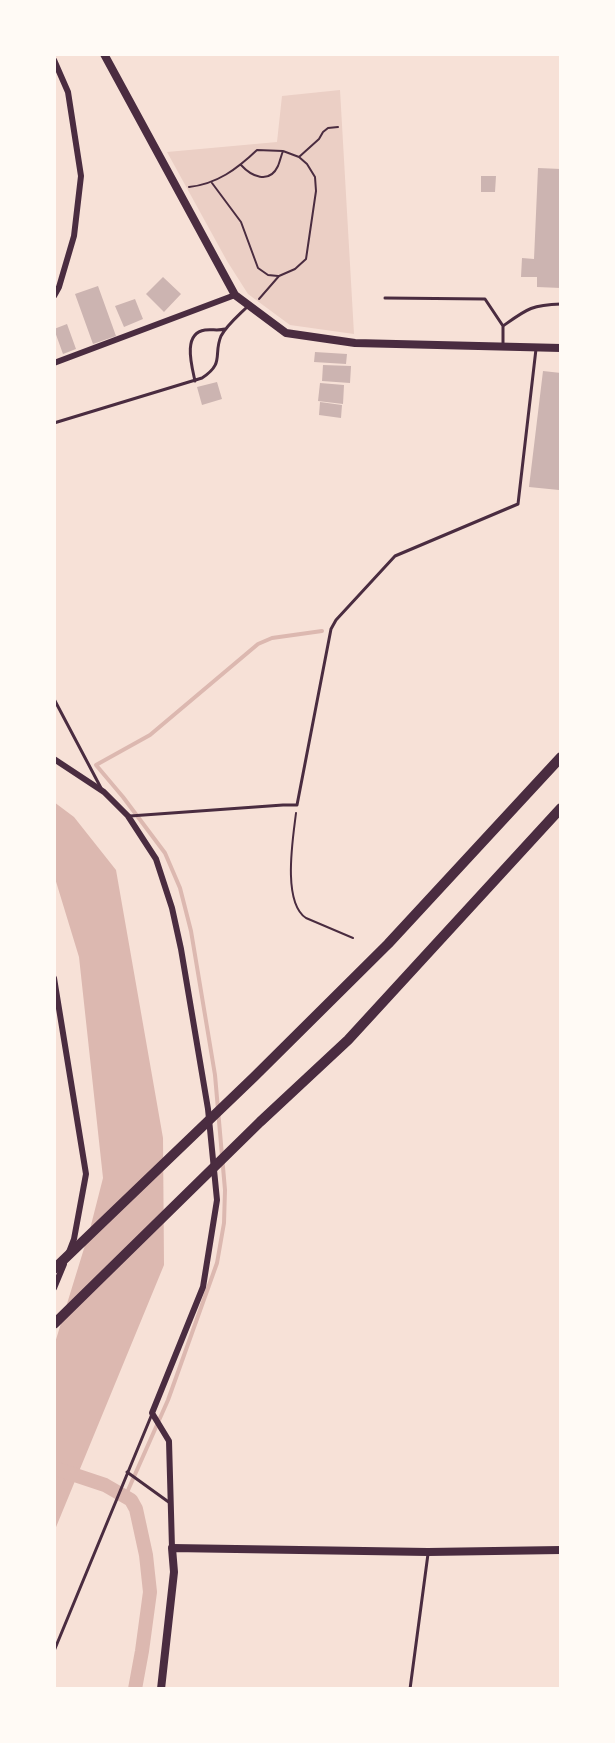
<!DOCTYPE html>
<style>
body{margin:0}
#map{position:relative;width:615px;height:1743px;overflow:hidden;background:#f7e1d7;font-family:Roboto,sans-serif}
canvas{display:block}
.frame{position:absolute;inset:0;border:56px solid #fffaf5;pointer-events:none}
</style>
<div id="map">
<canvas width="615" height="1743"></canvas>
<div class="frame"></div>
</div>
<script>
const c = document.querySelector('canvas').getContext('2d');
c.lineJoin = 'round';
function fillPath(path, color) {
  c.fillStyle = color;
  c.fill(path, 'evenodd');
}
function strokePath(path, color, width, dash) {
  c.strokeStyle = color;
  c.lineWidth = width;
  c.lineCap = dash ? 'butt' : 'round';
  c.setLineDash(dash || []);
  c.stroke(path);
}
const green = new Path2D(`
 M340,90L354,334L290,325L248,294L227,261L167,152L277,142L282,96Z`);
const water = new Path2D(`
 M54,802L74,817L116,870L163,1138L164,1265L54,1532V1346L90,1229L103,1178L79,957L54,875Z`);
const stream = new Path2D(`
 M125,1497L168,1400L217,1263L224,1223L225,1190L215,1075L191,931L180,888L165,853L123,797L96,765L150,735L258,644L272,638L322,631`);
const canal = new Path2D(`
 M54,1468L105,1485L131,1500L136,1509L146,1555L150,1592L142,1651L135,1689`);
const building = new Path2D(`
 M538,168L561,169L559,264H561V288L537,287V277H521L522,258L534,259Z
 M481,176H496L495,192H481Z
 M163,277L181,294L164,312L146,294Z
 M98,286L116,336L93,344L75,294Z
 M135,299L143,319L124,327L115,306Z
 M67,324L76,349L63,354L54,329Z
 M315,352L347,354L346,364L314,362Z
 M323,365L351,366L350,383L322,381Z
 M543,371L561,373V470L559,490L529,487Z
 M217,382L222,399L202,405L197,387Z
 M320,383L344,385L343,404L318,401Z
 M320,402L342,405L341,418L319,415Z`);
const path = new Path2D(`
 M299,157L319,139L323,132L328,128L338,127
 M241,165C251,176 269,185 278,166C280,161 281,156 283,151
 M212,183L241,222L258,268L268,275L278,276
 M189,187C217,184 237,169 257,150L283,151L299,157L307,164L315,177L316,191L306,259L295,269L279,276L259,299
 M296,813C293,838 282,902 306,918L353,938`);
const service = new Path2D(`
 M385,298L485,299L503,326
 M503,345V326C527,309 531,305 561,304
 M195,381C192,367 182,333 205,330C212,329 218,331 225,329
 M54,423L202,378C225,363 213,355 221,336C227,325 238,316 247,307
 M54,699L101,788
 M130,816L283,805H297L331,629L336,620L395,556L518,504L536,349
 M127,1472L170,1503
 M54,1651L152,1414
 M410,1689L428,1554`);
const minor = new Path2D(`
 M54,60L68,92L81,176L74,236L59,287L54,296
 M54,363L235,295
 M54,759L104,792L128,816L156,859L172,908L181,949L208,1109L217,1200L203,1287L152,1413L169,1441L172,1548
 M54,978L86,1174L74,1239L69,1252
 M54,1288L64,1264`);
const tertiary = new Path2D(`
 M104,54L235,295L286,333L355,343L561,348
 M161,1689L174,1572L172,1548L428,1552L561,1550`);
const trunk = new Path2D(`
 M54,1269L254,1077L388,944L561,757
 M54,1324L260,1122L348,1040L561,808`);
fillPath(green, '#ebcfc5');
fillPath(water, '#dcb8b0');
strokePath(stream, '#dcb8b0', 4);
strokePath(canal, '#dcb8b0', 14);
fillPath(building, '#ccb4b1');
strokePath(path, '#4a2c40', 2);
strokePath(service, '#4a2c40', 3);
strokePath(minor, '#4a2c40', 6);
strokePath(tertiary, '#4a2c40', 8);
strokePath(trunk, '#4a2c40', 10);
</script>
